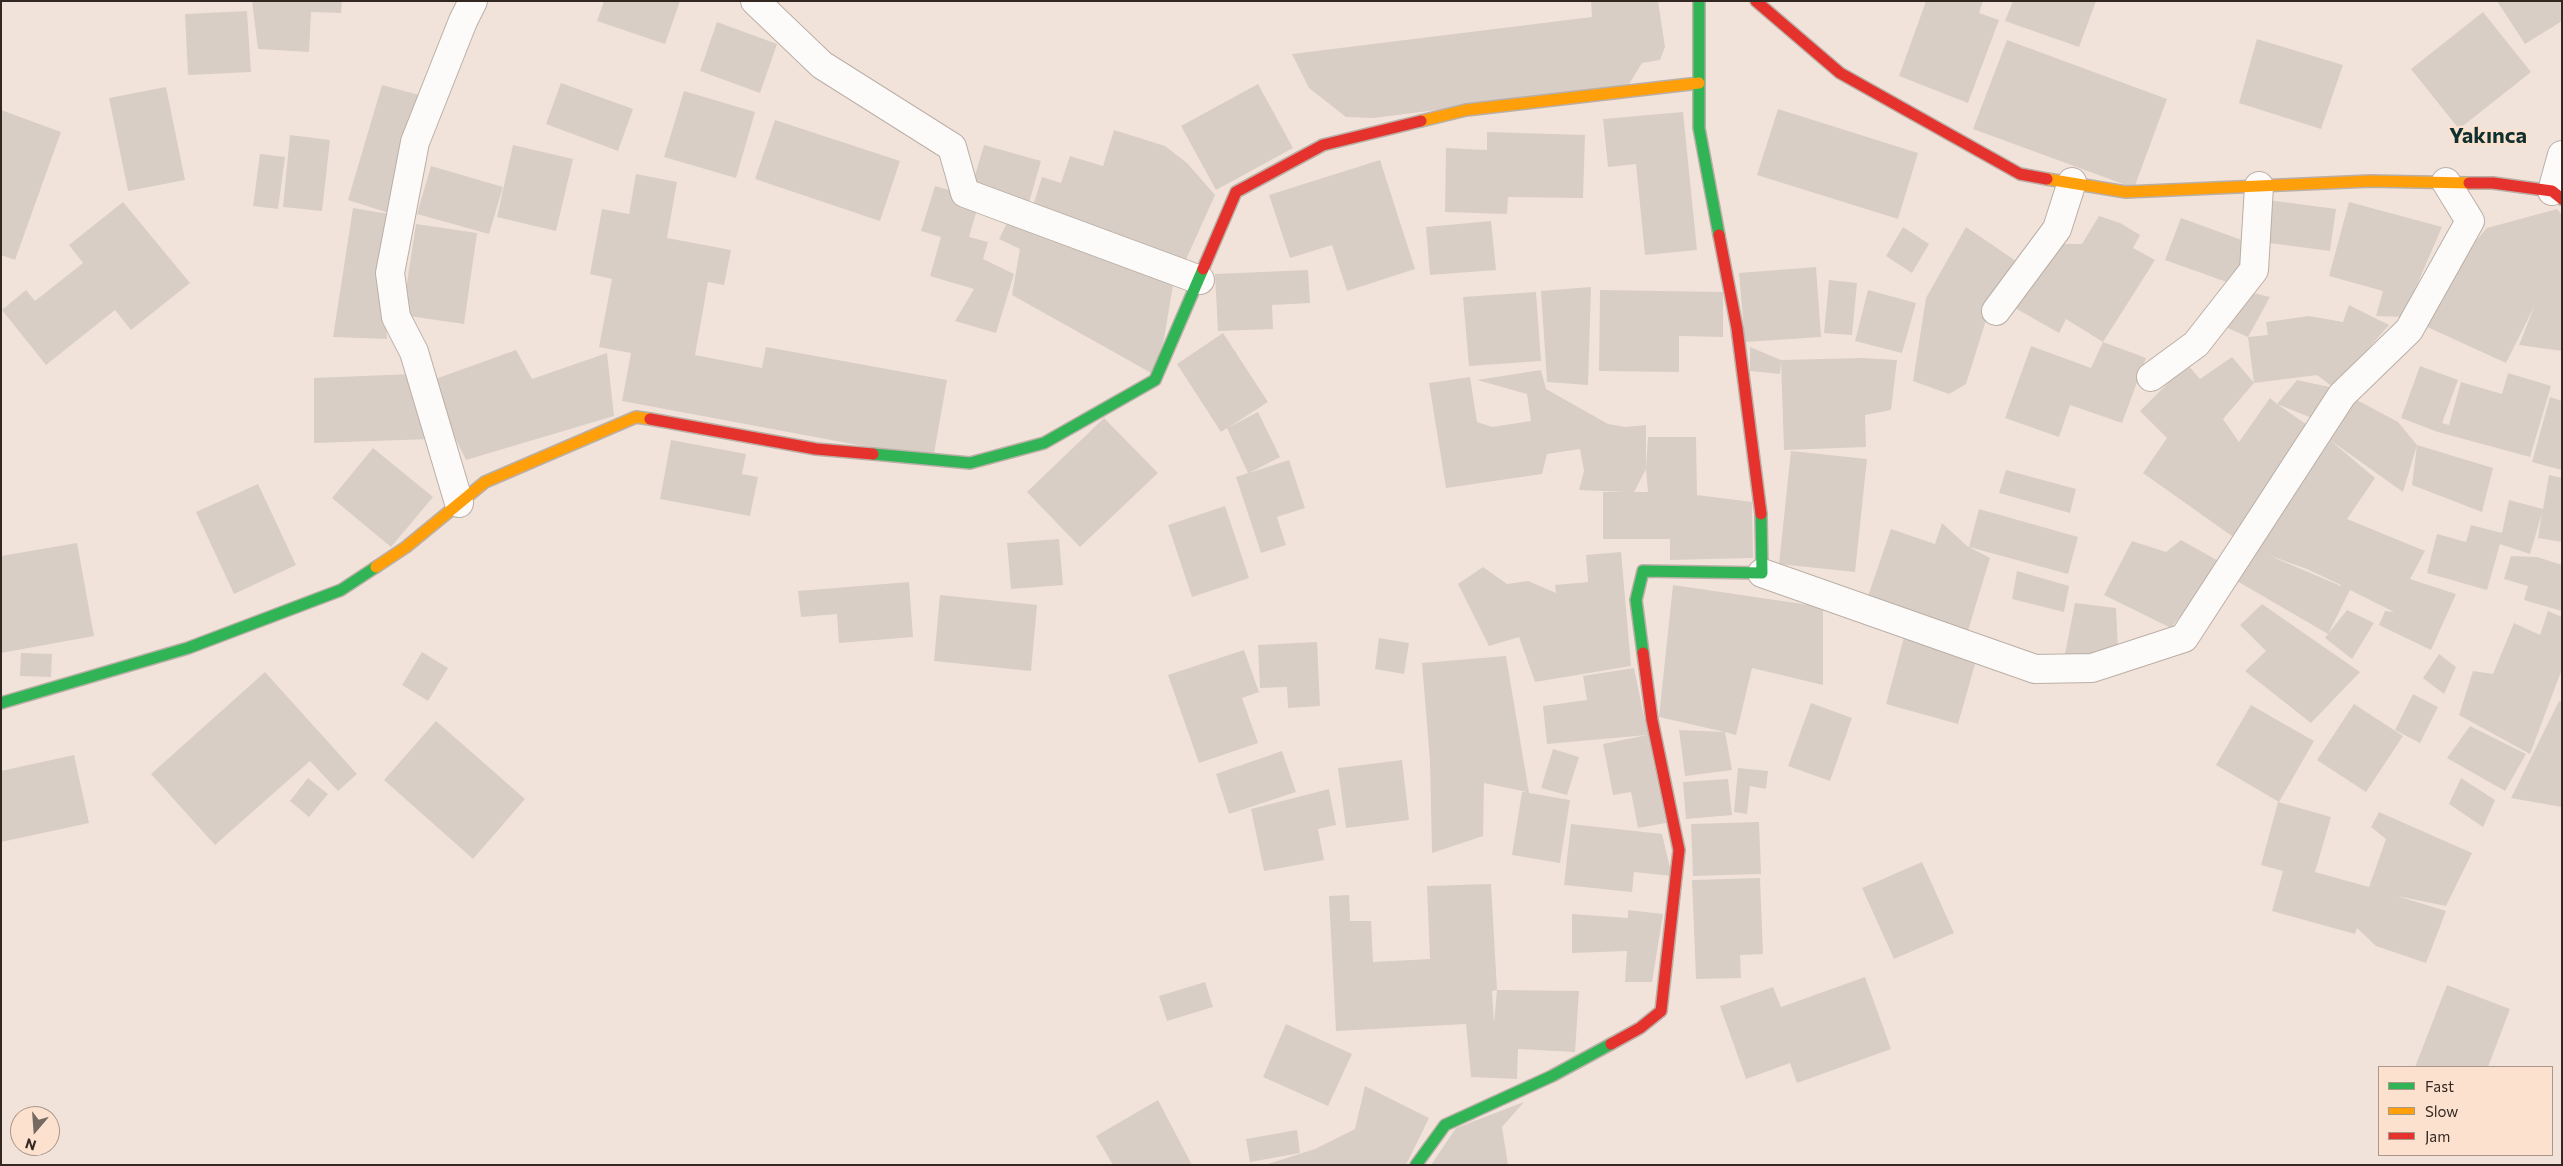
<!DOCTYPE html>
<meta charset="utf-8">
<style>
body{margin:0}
#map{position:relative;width:2563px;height:1166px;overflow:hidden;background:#f2e3da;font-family:Commissioner,sans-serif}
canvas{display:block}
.frame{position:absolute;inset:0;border:2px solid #322821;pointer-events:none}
.legend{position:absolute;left:2378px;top:1066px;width:175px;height:90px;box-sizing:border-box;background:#fce1cf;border:1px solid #ab9789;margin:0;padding:6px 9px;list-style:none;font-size:15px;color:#322821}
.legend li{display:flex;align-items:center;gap:10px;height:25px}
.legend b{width:25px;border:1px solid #ab9789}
.north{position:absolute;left:10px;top:1106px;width:50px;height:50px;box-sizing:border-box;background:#fce1cf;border:1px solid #ab9789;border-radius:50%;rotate:198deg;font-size:14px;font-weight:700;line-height:20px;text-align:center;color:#322821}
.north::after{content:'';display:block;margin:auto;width:18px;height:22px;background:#756962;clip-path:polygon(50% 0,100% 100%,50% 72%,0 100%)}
</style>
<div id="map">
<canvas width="2563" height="1166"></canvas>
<div class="frame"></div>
<ul class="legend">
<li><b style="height:6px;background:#30b455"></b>Fast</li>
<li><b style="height:6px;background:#ff9f0a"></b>Slow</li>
<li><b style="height:6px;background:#e5322d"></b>Jam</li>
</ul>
<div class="north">N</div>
</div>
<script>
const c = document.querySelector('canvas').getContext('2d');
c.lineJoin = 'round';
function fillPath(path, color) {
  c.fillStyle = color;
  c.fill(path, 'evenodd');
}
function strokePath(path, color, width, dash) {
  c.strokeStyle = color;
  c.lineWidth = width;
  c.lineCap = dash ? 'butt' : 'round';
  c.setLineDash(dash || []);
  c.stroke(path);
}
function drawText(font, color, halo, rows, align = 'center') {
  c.font = font + ' Commissioner,sans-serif';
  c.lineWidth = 4.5;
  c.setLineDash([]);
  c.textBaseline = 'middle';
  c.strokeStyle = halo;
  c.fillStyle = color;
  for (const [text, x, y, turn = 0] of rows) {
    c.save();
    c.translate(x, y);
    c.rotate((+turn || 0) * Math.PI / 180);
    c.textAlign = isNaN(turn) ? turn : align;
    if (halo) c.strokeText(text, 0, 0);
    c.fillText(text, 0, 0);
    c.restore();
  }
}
const building = new Path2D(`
 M252,1H342L341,13L311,12L309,52L258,49Z
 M604,1H680L665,44L597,21Z
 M1591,1H1658L1665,47L1660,60L1642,63L1628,86L1373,118L1346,117L1309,88L1292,54L1592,17Z
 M1926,1H1983L1979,13L1999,20L1968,103L1899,76Z
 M2013,1H2096L2079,47L2005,21Z
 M2497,1H2562V21L2525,44Z
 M247,11L251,72L188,75L185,14Z
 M2483,12L2531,72L2459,129L2411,69Z
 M717,22L777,44L760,93L700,71Z
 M2257,39L2343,65L2321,129L2239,103Z
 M2007,40L2167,99L2134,188L1973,129Z
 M561,83L633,109L618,151L546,124Z
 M1258,84L1293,148L1216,190L1181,126Z
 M382,85L423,96L395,215L348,200Z
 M166,87L185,180L128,191L109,98Z
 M684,91L755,112L736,178L664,157Z
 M1778,109L1918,153L1898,219L1757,175Z
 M1,110L61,132L15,260L1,255Z
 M1683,112L1697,250L1645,255L1636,164L1608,167L1603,119Z
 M775,120L900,161L880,221L755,179Z
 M1114,130L1165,146L1187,163L1215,195L1184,264L1033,206L1042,177L1061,183L1070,156L1103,166Z
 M1487,132L1585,135L1583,198L1508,197L1507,214L1445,212L1446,148L1487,150Z
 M290,135L330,140L322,211L283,207Z
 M513,145L573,159L556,231L497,217Z
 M984,145L1041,161L1028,206L971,189Z
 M260,154L285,157L278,209L253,206Z
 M1380,160L1415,269L1347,291L1332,245L1290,258L1269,195Z
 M431,166L503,187L489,234L417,214Z
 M636,174L677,182L667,238L731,250L724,285L708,282L695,355L762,368L766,347L947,380L933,459L622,401L631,353L599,347L612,279L590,274L602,209L629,214Z
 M935,186L980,199L969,237L988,242L983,259L1014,274L996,333L955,321L974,289L930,276L941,237L921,231Z
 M2268,200L2336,209L2330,251L2262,242Z
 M123,202L190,283L131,330L115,310L46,365L2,310L26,290L35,301L83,263L69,245Z
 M2349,202L2442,227L2403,317L2376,316L2383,291L2329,276Z
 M353,208L395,215L383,273L387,339L333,337Z
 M2557,209L2562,215V351L2519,345L2535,305L2506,363L2423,325L2454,266L2487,228Z
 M2099,216L2120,223L2140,235L2133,248L2155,260L2103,342L2066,319L2059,333L2008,304L2061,244H2082Z
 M1010,217L1174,279L1164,339L1153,374L1012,295L1020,249L999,239Z
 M2181,218L2250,243L2235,285L2165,260Z
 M1491,221L1496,270L1430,275L1426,227Z
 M416,224L477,233L464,324L402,315Z
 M1903,227L1929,244L1912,273L1886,256Z
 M1966,227L2019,263L1987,317L1966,384L1949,394L1913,381L1926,298Z
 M1816,267L1821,337L1745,342L1739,273Z
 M1308,270L1310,303L1272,305L1273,329L1218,331L1215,274Z
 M1829,280L1857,283L1852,335L1824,333Z
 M1591,287L1588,385L1547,382L1541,291Z
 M1600,290L1723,292V337L1679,336V372L1599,371Z
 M1868,290L1916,303L1902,353L1855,341Z
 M2241,290L2270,297L2248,337L2223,326Z
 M1536,292L1541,361L1469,366L1463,297Z
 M2349,305L2389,325L2334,388L2312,418L2277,404L2297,380L2334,388L2317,375L2254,383L2223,419L2239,442L2270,398L2277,404L2310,427L2236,539L2143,473L2167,438L2140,411L2187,364L2200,379L2232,357L2254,383L2248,337L2268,335L2266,322L2309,316L2343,322Z
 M1223,333L1268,402L1229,427L1258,412L1280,457L1249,473L1289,460L1305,508L1277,517L1286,545L1261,553L1236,477L1248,473L1227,428L1221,432L1177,364Z
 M2103,342L2146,358L2122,423L2070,405L2059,437L2005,418L2031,346L2091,368Z
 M1750,347L1781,360L1780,374L1750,371Z
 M516,350L532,379L607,353L614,416L466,460L427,382Z
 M1863,358L1897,360L1891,410L1865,415L1866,447L1784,450L1781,360Z
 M2420,366L2458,380L2442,423L2449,425L2461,382L2502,394L2508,373L2551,386L2530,457L2438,432L2401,418Z
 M1541,370L1546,389L1608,424L1625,427L1646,425V469L1634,492H1648L1646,469L1648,437H1696L1697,495L1752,502L1753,558L1670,560V539H1603V492H1627L1579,490L1584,471L1580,449L1547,454L1542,474L1446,488L1429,383L1470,377L1477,422L1492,427L1531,421L1527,394L1477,380Z
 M412,374L432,439L314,443V378Z
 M2550,397L2562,401V470L2532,462Z
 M2355,399L2398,422L2417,445L2493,468L2482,512L2412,485L2417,445L2403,492L2330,440L2375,478L2347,519L2425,551L2410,579L2456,594L2431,650L2379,625L2385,611L2394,612L2350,590L2328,634L2347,610L2374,623L2352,659L2325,638L2328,634L2237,581ZM2268,555L2307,569L2341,585V586Z
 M1104,418L1158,473L1080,547L1027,492Z
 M671,440L746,454L742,474L758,477L750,516L660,499Z
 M373,448L433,497L391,547L332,498Z
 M1791,451L1867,459L1855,572L1779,564Z
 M2006,470L2076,489L2070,513L1999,493Z
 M2549,475L2562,478V542L2538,538L2542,513L2530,554L2500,544L2487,590L2427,573L2437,534L2466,542L2471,525L2502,533L2509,500L2543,509Z
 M258,484L296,565L234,594L196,512Z
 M1225,506L1249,578L1192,597L1168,525Z
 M1979,509L2078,537L2068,574L1969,547Z
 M1942,523L1967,546L1990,558L1967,634L1867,599L1891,529L1935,544Z
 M1059,539L1063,585L1011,589L1007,543Z
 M2181,540L2222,563L2171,628L2104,595L2132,541L2166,552Z
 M77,543L94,636L1,653V556Z
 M1621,552L1631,666L1535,682L1519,637L1489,646L1458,584L1483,567L1507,584L1528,581L1556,593L1555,585L1588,582L1586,555Z
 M2511,556L2537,557L2562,565V611L2524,600L2528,586L2504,579Z
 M2017,571L2069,586L2064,612L2012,599Z
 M909,582L913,637L839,643L837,614L801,617L798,591Z
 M1673,585L1823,607V685L1752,668L1736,735L1725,732L1732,770L1685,776L1679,730L1725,732L1659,717Z
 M940,595L1037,605L1031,671L934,661Z
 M2075,603L2116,608L2118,651L2064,659Z
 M2262,604L2360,672L2311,723L2245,671L2266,651L2240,625Z
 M2548,611L2562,617V669L2530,754L2459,715L2473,671L2493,674L2514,623L2540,635Z
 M1906,630L1977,657L1958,724L1886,704Z
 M1379,638L1409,643L1404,674L1375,669Z
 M1317,642L1320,706L1288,708L1287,687L1260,688L1258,645Z
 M1244,650L1259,692L1242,698L1258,743L1199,763L1168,675Z
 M422,652L448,668L428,701L402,685Z
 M21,653L52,654L51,677L20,676Z
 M2439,654L2456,667L2444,694L2423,678Z
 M1506,656L1529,793L1570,800L1560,863L1512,855L1522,792H1527L1484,783L1483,836L1432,853L1430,761L1422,663Z
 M1634,668L1666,823L1638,828L1631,792L1613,795L1603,744L1647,735L1547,744L1543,706L1587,700L1583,676Z
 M265,672L357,774L338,791L310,761L215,845L151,774Z
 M2413,694L2438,707L2420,743L2395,730Z
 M2559,701L2562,702V807L2511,798Z
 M1811,703L1852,718L1830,781L1788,766Z
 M2354,704L2403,736L2366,792L2317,760Z
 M2251,705L2314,741L2279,802L2216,765Z
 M436,721L525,799L473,859L384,780Z
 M2470,726L2526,754L2505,791L2447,758Z
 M1553,749L1579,757L1567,795L1541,788Z
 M1282,751L1296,792L1229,814L1216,774Z
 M74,755L89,823L1,842V771Z
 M1402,760L1409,820L1346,828L1338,768Z
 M1738,768L1768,771L1766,789L1750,786L1747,814L1734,812Z
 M308,778L328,794L309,817L290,801Z
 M2461,778L2495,800L2483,827L2449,804Z
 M1728,779L1732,815L1686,819L1683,782Z
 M1329,789L1336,825L1318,829L1324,860L1264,871L1251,809Z
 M2278,802L2331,817L2315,872L2369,887L2386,839L2371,827L2379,812L2472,853L2446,906L2397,896L2446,911L2426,963L2376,946L2357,928L2355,934L2272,911L2283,871L2261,865Z
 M1759,822L1761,874L1693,876L1691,824Z
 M1571,824L1662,834L1672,876L1634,872L1632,892L1564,885Z
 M1922,862L1954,933L1894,959L1862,888Z
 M1760,878L1763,954L1740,955L1741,978L1696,979L1692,880Z
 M1491,884L1497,990L1492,991L1494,1023L1497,990L1579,991L1575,1052L1518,1049L1517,1079L1471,1077L1466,1024L1336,1031L1329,896L1349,895L1350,921H1371L1373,962L1430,959L1427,886Z
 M1628,910L1663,914L1652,982H1625L1627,951L1572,953V914L1628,918Z
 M1865,977L1891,1049L1797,1083L1790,1063L1746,1079L1720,1006L1773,987L1781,1007Z
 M1205,982L1213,1007L1167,1021L1159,996Z
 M2447,985L2510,1009L2488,1067H2415Z
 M1286,1024L1352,1054L1328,1106L1263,1077Z
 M1365,1086L1429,1118L1406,1165H1265L1315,1149L1355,1129Z
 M1158,1100L1192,1165H1113L1096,1136Z
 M1524,1102L1502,1127L1508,1165H1431L1456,1128Z
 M1297,1130L1300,1153L1250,1162L1246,1139Z`);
const street = new Path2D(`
 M755,1L822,65L952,147L965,193L1200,280
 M2552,191L2562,155
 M1996,311L2057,229L2072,182
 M2151,377L2196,344L2254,270L2259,186
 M459,503L414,352L396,317L390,273L415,142L463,21L473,1
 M1762,573L2035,669L2092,668L2184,638L2342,395L2409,330L2470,221L2446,182`);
const fast = new Path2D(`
 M1699,1V128L1719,235
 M873,454L970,463L1044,443L1155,380L1203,269
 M1643,653L1636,600L1643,571L1762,573L1761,514
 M1,703L188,648L341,590L376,567
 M1416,1165L1445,1125L1552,1076L1611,1044`);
const slow = new Path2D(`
 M1421,121L1466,110L1699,83
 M2047,179L2126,192L2370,181L2469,183
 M376,567L406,547L485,482L636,417L650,419`);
const jam = new Path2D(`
 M1756,1L1840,73L2020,174L2047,179
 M2469,183H2493L2552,191L2562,199
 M1719,235L1737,328L1761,514
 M1203,269L1236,192L1323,145L1421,121
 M650,419L816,449L873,454
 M1611,1044L1640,1028L1661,1011L1679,850L1652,720L1643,653`);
const districtNames = [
 ["Yakınca",2488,136]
];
fillPath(building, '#d8cec5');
strokePath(street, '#baafa7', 30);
strokePath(fast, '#baafa7', 14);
strokePath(slow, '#baafa7', 14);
strokePath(jam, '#baafa7', 14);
strokePath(street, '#fdfbf9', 28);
strokePath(fast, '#30b455', 11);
strokePath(slow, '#ff9f0a', 11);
strokePath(jam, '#e5322d', 11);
drawText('bold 22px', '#0e3130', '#fce1cf', districtNames);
</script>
